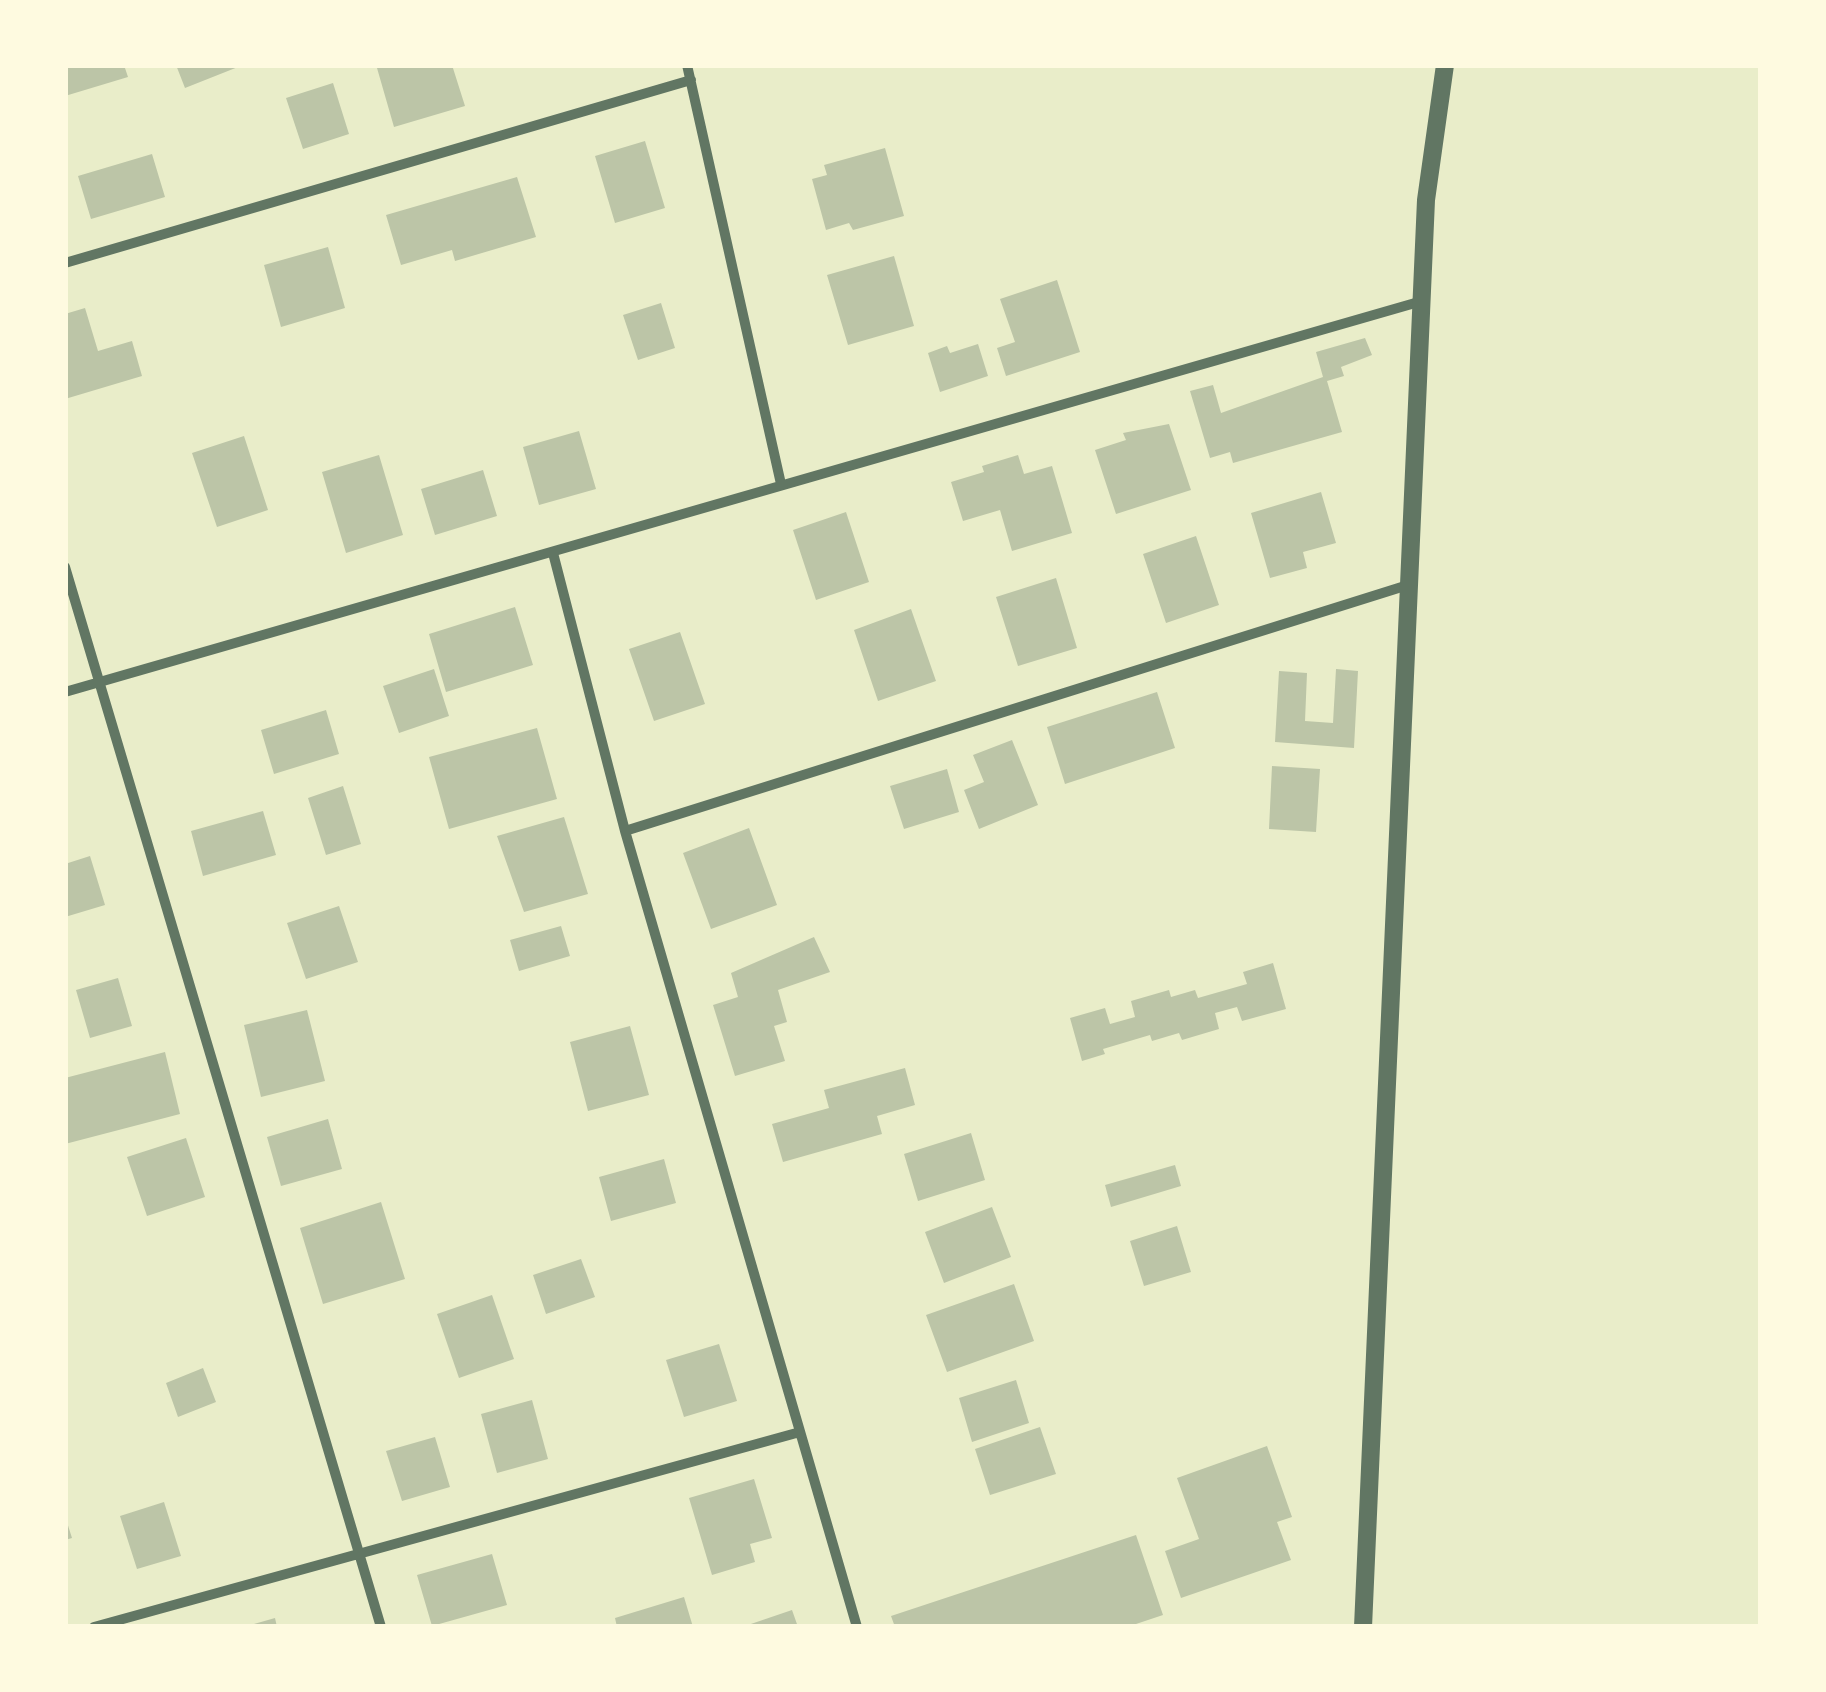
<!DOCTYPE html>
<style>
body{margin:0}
#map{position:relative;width:1826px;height:1692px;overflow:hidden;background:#e9edc9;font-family:"Asap Condensed",sans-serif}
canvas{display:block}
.frame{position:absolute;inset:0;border:68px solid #fefae0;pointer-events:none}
</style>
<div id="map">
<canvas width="1826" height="1692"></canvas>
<div class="frame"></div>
</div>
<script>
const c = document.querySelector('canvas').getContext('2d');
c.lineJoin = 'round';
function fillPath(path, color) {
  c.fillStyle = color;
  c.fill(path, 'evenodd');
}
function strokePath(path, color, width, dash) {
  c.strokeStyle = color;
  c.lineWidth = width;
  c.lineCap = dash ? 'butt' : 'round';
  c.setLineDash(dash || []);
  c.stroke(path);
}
const building = new Path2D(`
 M65,65H124L128,77L65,96Z
 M176,65H243L185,88Z
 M388,65H452L465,106L394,127L377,68Z
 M333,83L349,134L303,149L286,98Z
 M645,141L665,208L615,223L595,156Z
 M885,148L904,216L853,230L849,223L826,230L812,179L827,175L824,165Z
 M152,154L165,197L91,219L78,176Z
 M517,177L536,237L455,261L452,250L401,265L386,215Z
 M328,247L345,308L281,327L264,265Z
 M894,256L914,326L848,345L827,275Z
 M1057,280L1080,352L1006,376L997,348L1015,342L1000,299Z
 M661,303L675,348L638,360L623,315Z
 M85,308L98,351L132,341L142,376L65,399V314Z
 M1365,338L1372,355L1341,367L1344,376L1327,381L1342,432L1233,463L1230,452L1210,458L1190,391L1213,385L1221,413L1323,377L1316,352Z
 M978,344L988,376L940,392L928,353L947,346L950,353Z
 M1169,424L1191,490L1116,514L1095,450L1126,440L1123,433Z
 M579,431L596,489L539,505L523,447Z
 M244,436L268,510L217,527L192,453Z
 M379,455L403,535L346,553L322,472Z
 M1018,455L1024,474L1052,466L1072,533L1012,551L1000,510L963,521L951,482L984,472L982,466Z
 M483,470L497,516L435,535L421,489Z
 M1321,492L1336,543L1303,552L1307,568L1270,578L1251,513Z
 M846,512L869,582L816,600L793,530Z
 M1196,536L1219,605L1166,623L1143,554Z
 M1056,578L1077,648L1018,666L996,597Z
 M515,607L533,665L446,692L429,634Z
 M911,609L936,681L878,701L854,630Z
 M680,632L705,704L654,721L629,649Z
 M434,669L449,716L399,733L383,686Z
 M1336,669L1358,671L1354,748L1275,742L1279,671L1307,673L1305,721L1333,723Z
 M1157,692L1175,748L1065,784L1047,727Z
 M326,710L339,754L274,774L261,730Z
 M537,728L557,799L449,829L429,757Z
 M1012,740L1038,805L979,829L964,790L984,782L973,755Z
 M1272,766L1320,769L1316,832L1269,829Z
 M947,769L959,812L904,829L890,786Z
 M343,786L361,844L326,855L308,798Z
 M263,811L276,855L203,876L191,831Z
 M564,817L588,894L524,912L497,836Z
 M749,828L777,905L711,929L683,853Z
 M90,856L105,905L65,917V864Z
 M339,906L358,962L306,979L287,923Z
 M561,926L570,956L519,971L510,940Z
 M814,937L830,972L778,990L787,1022L774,1026L785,1061L735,1076L713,1005L738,997L731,973Z
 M1273,963L1286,1009L1242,1021L1237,1007L1215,1013L1219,1029L1182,1040L1179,1033L1152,1041L1150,1035L1103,1049L1105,1054L1082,1061L1070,1018L1105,1008L1110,1024L1135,1017L1131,1001L1169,990L1171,997L1195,990L1198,998L1247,984L1243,972Z
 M118,978L132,1026L90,1038L76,990Z
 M307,1010L325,1081L261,1097L244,1025Z
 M630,1026L649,1095L588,1111L570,1042Z
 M165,1052L180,1114L65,1144V1078Z
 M905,1068L915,1105L877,1116L882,1134L783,1162L772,1124L829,1108L824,1090Z
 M328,1119L342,1169L281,1186L267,1137Z
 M971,1133L985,1180L918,1201L904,1154Z
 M186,1138L205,1197L147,1216L127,1157Z
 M664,1159L676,1203L611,1221L599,1177Z
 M1175,1165L1181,1186L1111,1207L1105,1185Z
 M381,1202L405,1279L323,1304L300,1228Z
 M992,1207L1011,1257L944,1283L925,1232Z
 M1177,1226L1191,1272L1144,1286L1130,1241Z
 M581,1259L595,1297L546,1314L533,1275Z
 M1014,1284L1034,1341L947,1372L926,1315Z
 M492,1295L514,1359L459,1378L437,1314Z
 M719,1344L737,1401L684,1417L666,1360Z
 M203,1368L216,1402L178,1417L166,1383Z
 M1016,1380L1029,1423L972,1442L959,1398Z
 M532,1400L548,1459L497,1473L481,1414Z
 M1040,1427L1056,1474L990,1495L975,1449Z
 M435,1437L450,1487L402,1501L386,1451Z
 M1267,1446L1292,1517L1277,1522L1291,1560L1181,1598L1165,1551L1199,1539L1177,1478Z
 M754,1479L772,1538L750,1544L755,1562L712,1575L689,1498Z
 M164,1502L181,1556L137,1569L120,1516Z
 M65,1516L72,1538L65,1540Z
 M1136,1535L1163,1615L1127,1627H895L891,1616Z
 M492,1554L507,1605L432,1626L417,1575Z
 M684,1597L693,1627H617L615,1618Z
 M792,1610L798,1627H745V1626Z
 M275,1618L277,1627H247V1626Z`);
const minor = new Path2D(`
 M687,65L781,484
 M65,263L691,80
 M553,553L625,831L857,1627
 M65,567L381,1627
 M65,692L1422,301
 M625,831L1408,585
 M94,1627L800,1432`);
const tertiary = new Path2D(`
 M1363,1627L1426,200L1445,65`);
fillPath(building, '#bcc5a7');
strokePath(minor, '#617663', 10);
strokePath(tertiary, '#617663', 18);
</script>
